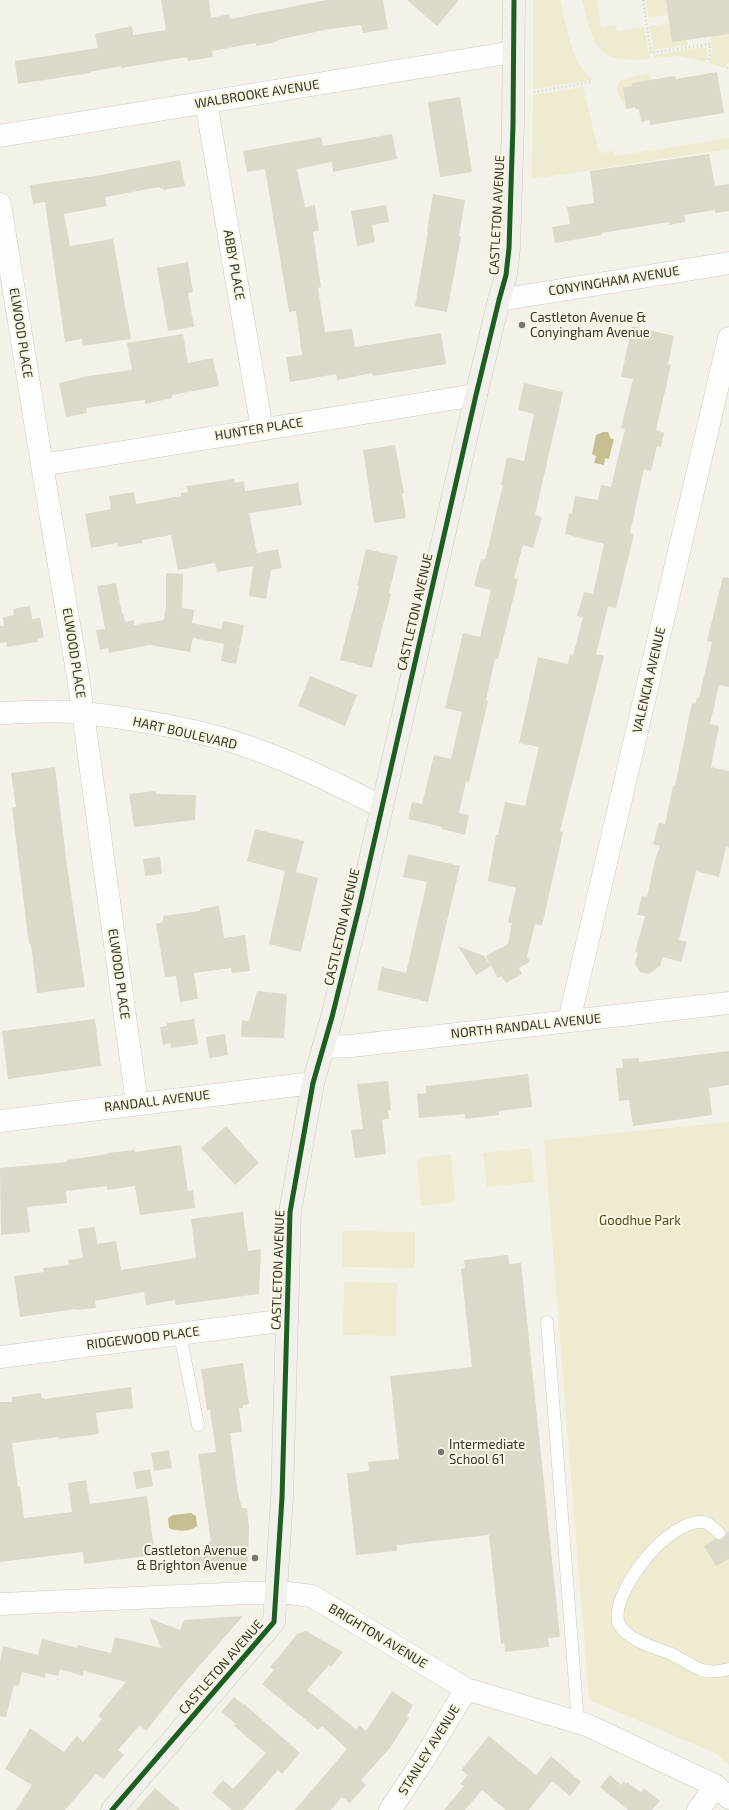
<!DOCTYPE html>
<style>
body{margin:0}
canvas{display:block;background:#f4f2e8}
</style>
<canvas width="729" height="1810"></canvas>
<script>
const c = document.querySelector('canvas').getContext('2d');
c.lineJoin = 'round';
function fillPath(path, color) {
  c.fillStyle = color;
  c.fill(path, 'evenodd');
}
function strokePath(path, color, width, dash) {
  c.strokeStyle = color;
  c.lineWidth = width;
  c.lineCap = dash ? 'butt' : 'round';
  c.setLineDash(dash || []);
  c.stroke(path);
}
function drawText(font, color, halo, rows, align = 'center') {
  c.font = font + ' "Exo 2",sans-serif';
  c.lineWidth = 4;
  c.setLineDash([]);
  c.textBaseline = 'middle';
  c.strokeStyle = halo;
  c.fillStyle = color;
  for (const [text, x, y, turn = 0] of rows) {
    c.save();
    c.translate(x, y);
    c.rotate((+turn || 0) * Math.PI / 180);
    c.textAlign = isNaN(turn) ? turn : align;
    if (halo) c.strokeText(text, 0, 0);
    c.fillText(text, 0, 0);
    c.restore();
  }
}
const green = new Path2D(`
 M533,0H560C566,23 572,68 594,80L533,89Z
 M582,0H597L601,27L616,25L617,31L644,27L650,59C594,64 594,46 582,0Z
 M646,0H666L668,15L649,18Z
 M669,23L672,42L687,40L688,45L653,50L650,26Z
 M729,34V62L724,68L710,63L712,49L711,36Z
 M702,47L707,49L706,62L679,56L654,58V55Z
 M650,73L651,80L632,83V86L623,87L626,109L617,91L619,81L626,78Z
 M583,87L599,153L613,151L615,156L729,138V149L532,179L533,95Z
 M729,1122V1765L715,1753L589,1700L544,1140Z
 M531,1148L534,1182L487,1187L483,1153Z
 M451,1154L455,1202L421,1206L417,1158Z
 M342,1231L415,1232V1268L342,1267Z
 M344,1282L397,1283L396,1336L343,1335Z`);
const water = new Path2D(`
 M603,432H608L611,439H614L609,459L605,458L604,465L594,463L596,456L592,454L596,435Z
 M191,1513L196,1516L197,1526C189,1532 178,1532 169,1528L168,1518L173,1515Z`);
const building = new Path2D(`
 M161,0H209L211,18L229,14L230,19L326,0H383L388,29L363,33L361,25L330,29L281,39L272,43L256,46V43L212,51L213,57L188,61L187,57L121,68V66L90,72V73L18,84L15,61L98,48L95,34L132,26L133,35L166,30Z
 M407,0H459L437,26Z
 M666,0H729V34L672,42Z
 M717,72L724,113L650,125V120L641,122L639,109H636L635,107L626,109L623,87L632,86V83L675,76L676,79Z
 M460,97L472,172L440,177L428,102Z
 M392,134L397,159L333,172L332,162L297,169L305,207L315,205L319,231L313,232L321,287L318,288L325,332L352,329L355,347L441,333L446,364L373,376L372,373L337,380L336,374L290,382L286,357L302,355L296,311L289,312L265,169L247,172L243,151L321,137L323,146Z
 M709,154L715,186L729,184V211L715,213V210L684,215L686,222L669,225V222L602,233V235L555,243L552,227L570,224L567,207L594,203L590,171Z
 M180,160L185,186L163,190V188L160,189V187L105,197L107,206L64,214L70,246L113,239L131,339L83,346L82,339L65,342L45,202L33,204L30,185L95,176Z
 M433,194L465,200L459,236L461,237L447,312L415,306L428,231H427Z
 M386,205L389,222L372,225L375,242L357,246L351,211Z
 M188,262L193,292L188,293L194,327L168,331L157,268Z
 M632,326L674,336L668,364L671,365L656,430L664,433L661,447L657,446L651,471L644,469L630,533L634,534L616,608L608,606L596,654L604,656L569,795L560,831L563,832L542,926L535,924L527,956L530,962L519,968L522,974L506,983L501,976L498,978L486,956L508,944L512,923L508,922L516,888L488,881L496,835H498L505,802L525,806L539,747L519,743L538,657L568,664L570,655L573,656L583,617L577,616L584,592L593,594L604,544L565,534L569,513L572,514L575,496L598,500L601,485L611,487L625,429L621,428L633,379L621,377Z
 M183,334L188,363L213,358L219,386L172,395V398L145,404V400L86,408L87,413L66,417L59,383L88,376L132,370L127,343Z
 M524,383L563,392L535,515L542,517L533,548L523,545L514,578L518,579L498,659H495L486,700L488,701L469,782L466,781L459,813L469,815L465,835L442,829V827L408,819L412,802L422,804L434,755L451,759L462,712L445,708L463,633L480,637L491,590L474,586L481,559L485,560L503,485H501L507,457L524,461L534,414L518,410Z
 M395,445L404,493H402L406,518L374,523L363,450Z
 M234,479L235,483L244,481L245,491L298,483L302,505L249,513L257,553L278,549L282,568L271,570L266,599L249,596L253,566L217,572L215,563L178,570L171,535L142,540V543L118,547L117,543L91,548L85,514L111,509L109,496L134,492L136,504L181,496V493L188,492L187,486Z
 M366,549L398,556L389,593L391,594L372,668L340,660L359,586H357Z
 M166,573L183,574L182,608L194,610L192,623L221,629L223,621L244,625L236,664L221,661L224,644L193,638L190,652L149,645L109,653L108,648L100,650L96,630L105,629L97,586L116,583L122,614L123,613L125,622L134,620V625L164,620L166,606Z
 M723,577L729,578V687L719,685L710,724L719,726L711,767L729,771V848L726,847L719,877L696,871L679,940L687,942L681,962L663,957L660,966L649,974L640,972L635,964L638,953L635,952L645,916L637,915L642,896L647,897L655,860L660,846L653,844L659,823L665,824L673,786H675L692,703L695,704L697,698H699L712,642L707,641Z
 M30,606L32,619L40,618L44,637L37,639V642L7,647L6,642L0,643V626H4L3,617L14,615L13,609Z
 M310,676L357,695L345,726L298,706Z
 M55,767L67,866L85,987L37,993L31,944H29L12,808L16,807L11,773Z
 M155,791L156,794L196,795L195,820L134,827L129,794Z
 M255,829L304,841L296,872L318,878L301,952L269,944L285,871L247,861Z
 M408,854L460,866L428,1002L377,990L382,967L406,973L427,882L403,877Z
 M160,857L162,874L145,876L143,859Z
 M219,906L224,938L245,935L250,971L232,973L231,968L194,973L198,999L180,1002L176,976L165,977L156,924L163,922V916L200,911V909Z
 M458,946L484,956L491,966L476,975Z
 M257,991L287,994L284,1038L241,1037L242,1020L249,1021Z
 M95,1019L101,1066L8,1079L2,1031Z
 M194,1019L198,1044L171,1048L170,1043L163,1045L160,1027L167,1026V1023Z
 M225,1034L228,1055L209,1058L206,1037Z
 M729,1051V1085L709,1088L712,1115L633,1126L629,1100L619,1101L616,1068H623L622,1059L639,1058V1062Z
 M528,1074L532,1107L499,1111V1115L465,1119V1114L419,1118L417,1094L426,1093V1086Z
 M388,1081L391,1110H388L389,1119L382,1120L386,1154L355,1158L351,1130L363,1129L357,1084Z
 M226,1126L259,1163L235,1185L201,1148Z
 M181,1145L188,1191L193,1190L195,1208L140,1215L135,1186L107,1190V1186L66,1191L67,1203L27,1207L30,1232L1,1235L0,1168L67,1162V1160L108,1154L107,1153L135,1150V1152Z
 M243,1212L248,1251L261,1249L259,1294L176,1305L175,1300L146,1305L144,1292L95,1301L96,1308L76,1310V1309L20,1317L14,1276L44,1272L43,1268L69,1265L68,1260L83,1258L78,1229L95,1227L97,1244L116,1241L121,1270L196,1258L191,1219Z
 M508,1255L509,1264L521,1263L560,1637L548,1638L549,1647L505,1652L504,1643L501,1644L489,1535L397,1545V1551L356,1555L347,1473L369,1471L368,1462L399,1459L390,1376L472,1367L461,1269L465,1268L464,1260Z
 M243,1363L249,1404L243,1405V1408H239L242,1432L230,1433L238,1494L242,1508H247L249,1526L248,1571L193,1572L192,1550H210L209,1542H211L198,1454L216,1452L210,1410H207L201,1369Z
 M131,1387L133,1408L96,1413L99,1434L59,1439V1437L12,1443L18,1487H20L24,1518L72,1512L68,1483L86,1480L90,1504L147,1496L155,1555L84,1564L83,1552L0,1562V1402H12V1397L41,1393L42,1398H44V1399Z
 M169,1450L172,1468L154,1471L151,1453Z
 M150,1469L153,1486L136,1489L133,1472Z
 M729,1531V1559L716,1566L704,1546L715,1539L722,1540Z
 M243,1616L181,1687L146,1731L140,1725L118,1750L124,1755L103,1779L96,1774L65,1810H16L32,1785L5,1769L30,1728L64,1752L77,1736L83,1742L102,1719L98,1716L126,1682L84,1671L83,1676L60,1669L58,1676L46,1673L45,1678L22,1672L19,1686L14,1685L6,1717L0,1716V1661L3,1646L38,1655L42,1639L77,1648L78,1645L111,1653L115,1637L161,1648L149,1618L180,1630L184,1620Z
 M306,1631L343,1652L331,1667L329,1665L307,1690L356,1729L360,1725L366,1731L392,1691L413,1705L407,1716L409,1718L390,1748L361,1780L366,1785L350,1803L342,1797L331,1810H295L347,1749L322,1726L318,1730L262,1684L274,1670L270,1667L283,1652L297,1634Z
 M234,1697L243,1705L244,1704L300,1753L282,1774L278,1770L243,1810H232L212,1793L223,1780L233,1789L266,1753L234,1726L236,1724L221,1712Z
 M489,1736L536,1775L551,1756L581,1782L570,1796L552,1781L529,1810H506L482,1790L465,1810H444L464,1786L460,1784L468,1775L461,1770Z
 M610,1775L621,1785L624,1781L626,1784L627,1782L641,1792L644,1788L660,1801L652,1810H628L600,1787Z
 M155,1788L180,1810H136Z`);
const path = new Path2D(`
 M643,0L651,53L710,44L709,60
 M727,68L729,65
 M534,92L592,82`);
const lane = new Path2D(`
 M547,1322L578,1723
 M180,1334L198,1425
 M719,1533C715,1530 711,1525 707,1523C671,1512 604,1600 620,1626C630,1641 653,1647 669,1653C681,1658 691,1666 702,1670C710,1673 721,1671 729,1669`);
const street = new Path2D(`
 M206,102L262,429
 M0,136L513,52
 M0,204L42,465L78,677L137,1103
 M499,300L729,263
 M42,465L476,395
 M0,713C28,712 57,710 85,713C135,719 186,727 234,742C285,758 335,783 382,807
 M569,1021L729,338
 M324,1047L351,1046L729,1003
 M0,1121L313,1083
 M0,1357L287,1320
 M0,1604L248,1593H288L312,1596L466,1689L587,1725L716,1786L729,1798
 M390,1810L424,1759L466,1689
 M698,1810L716,1786`);
const secondary = new Path2D(`
 M112,1810L274,1622L282,1498L290,1212L313,1083L332,1017L359,908L476,395L499,300L506,275L509,248L513,125L514,0`);
const cycleway = new Path2D(`
 M112,1810L274,1622L282,1498L290,1212L313,1083L332,1017L359,908L476,395L499,300L506,275L509,248L513,125L514,0`);
const markers = [
 [522,325,4,"#78766e"],
 [441,1452,4,"#78766e"],
 [255,1558,4,"#78766e"]
];
const streetNames = [
 ["WALBROOKE AVENUE",257,94,-9],
 ["CASTLETON AVENUE",497,215,-87],
 ["ABBY PLACE",234,265,80],
 ["CONYINGHAM AVENUE",614,281,-9],
 ["ELWOOD PLACE",21,333,81],
 ["HUNTER PLACE",259,429,-9],
 ["CASTLETON AVENUE",415,612,-77],
 ["ELWOOD PLACE",74,653,81],
 ["VALENCIA AVENUE",649,680,-77],
 ["HART BOULEVARD",185,733,13],
 ["CASTLETON AVENUE",342,927,-77],
 ["ELWOOD PLACE",119,974,82],
 ["NORTH RANDALL AVENUE",526,1026,-6],
 ["RANDALL AVENUE",157,1101,-7],
 ["CASTLETON AVENUE",278,1270,-88],
 ["RIDGEWOOD PLACE",143,1338,-7],
 ["BRIGHTON AVENUE",378,1636,31],
 ["CASTLETON AVENUE",221,1667,-49],
 ["STANLEY AVENUE",429,1750,-58]
];
const poiNames = [
 ["Castleton Avenue &",530,318],
 ["Conyingham Avenue",530,333],
 ["Intermediate",449,1445],
 ["School 61",449,1460],
 ["Castleton Avenue",247,1551,"right"],
 ["& Brighton Avenue",247,1566,"right"]
];
const parkNames = [
 ["Goodhue Park",640,1221]
];
fillPath(green, '#efebd0');
fillPath(water, '#c6bf92');
fillPath(building, '#dcd9c9');
strokePath(lane, '#cccac3', 13);
strokePath(street, '#cccac3', 23);
strokePath(secondary, '#cccac3', 23);
strokePath(path, '#d3d2cf', 2.5, [1, 3]);
strokePath(lane, '#fdfdfc', 12);
strokePath(street, '#fdfdfc', 22);
strokePath(secondary, '#f1f0eb', 22);
strokePath(cycleway, '#1b5e20', 5);
for (const [x, y, r, color] of markers) {
  const dot = new Path2D();
  dot.arc(x, y, r, 0, 2 * Math.PI);
  c.fillStyle = color;
  c.fill(dot);
  strokePath(dot, '#f9f6e3', 1.5);
}
drawText('13px', '#35342c', '#f9f6e3', streetNames);
drawText('13px', '#35342c', '#f9f6e3', poiNames, 'left');
drawText('13px', '#51491a', '#f9f6e3', parkNames);
</script>
